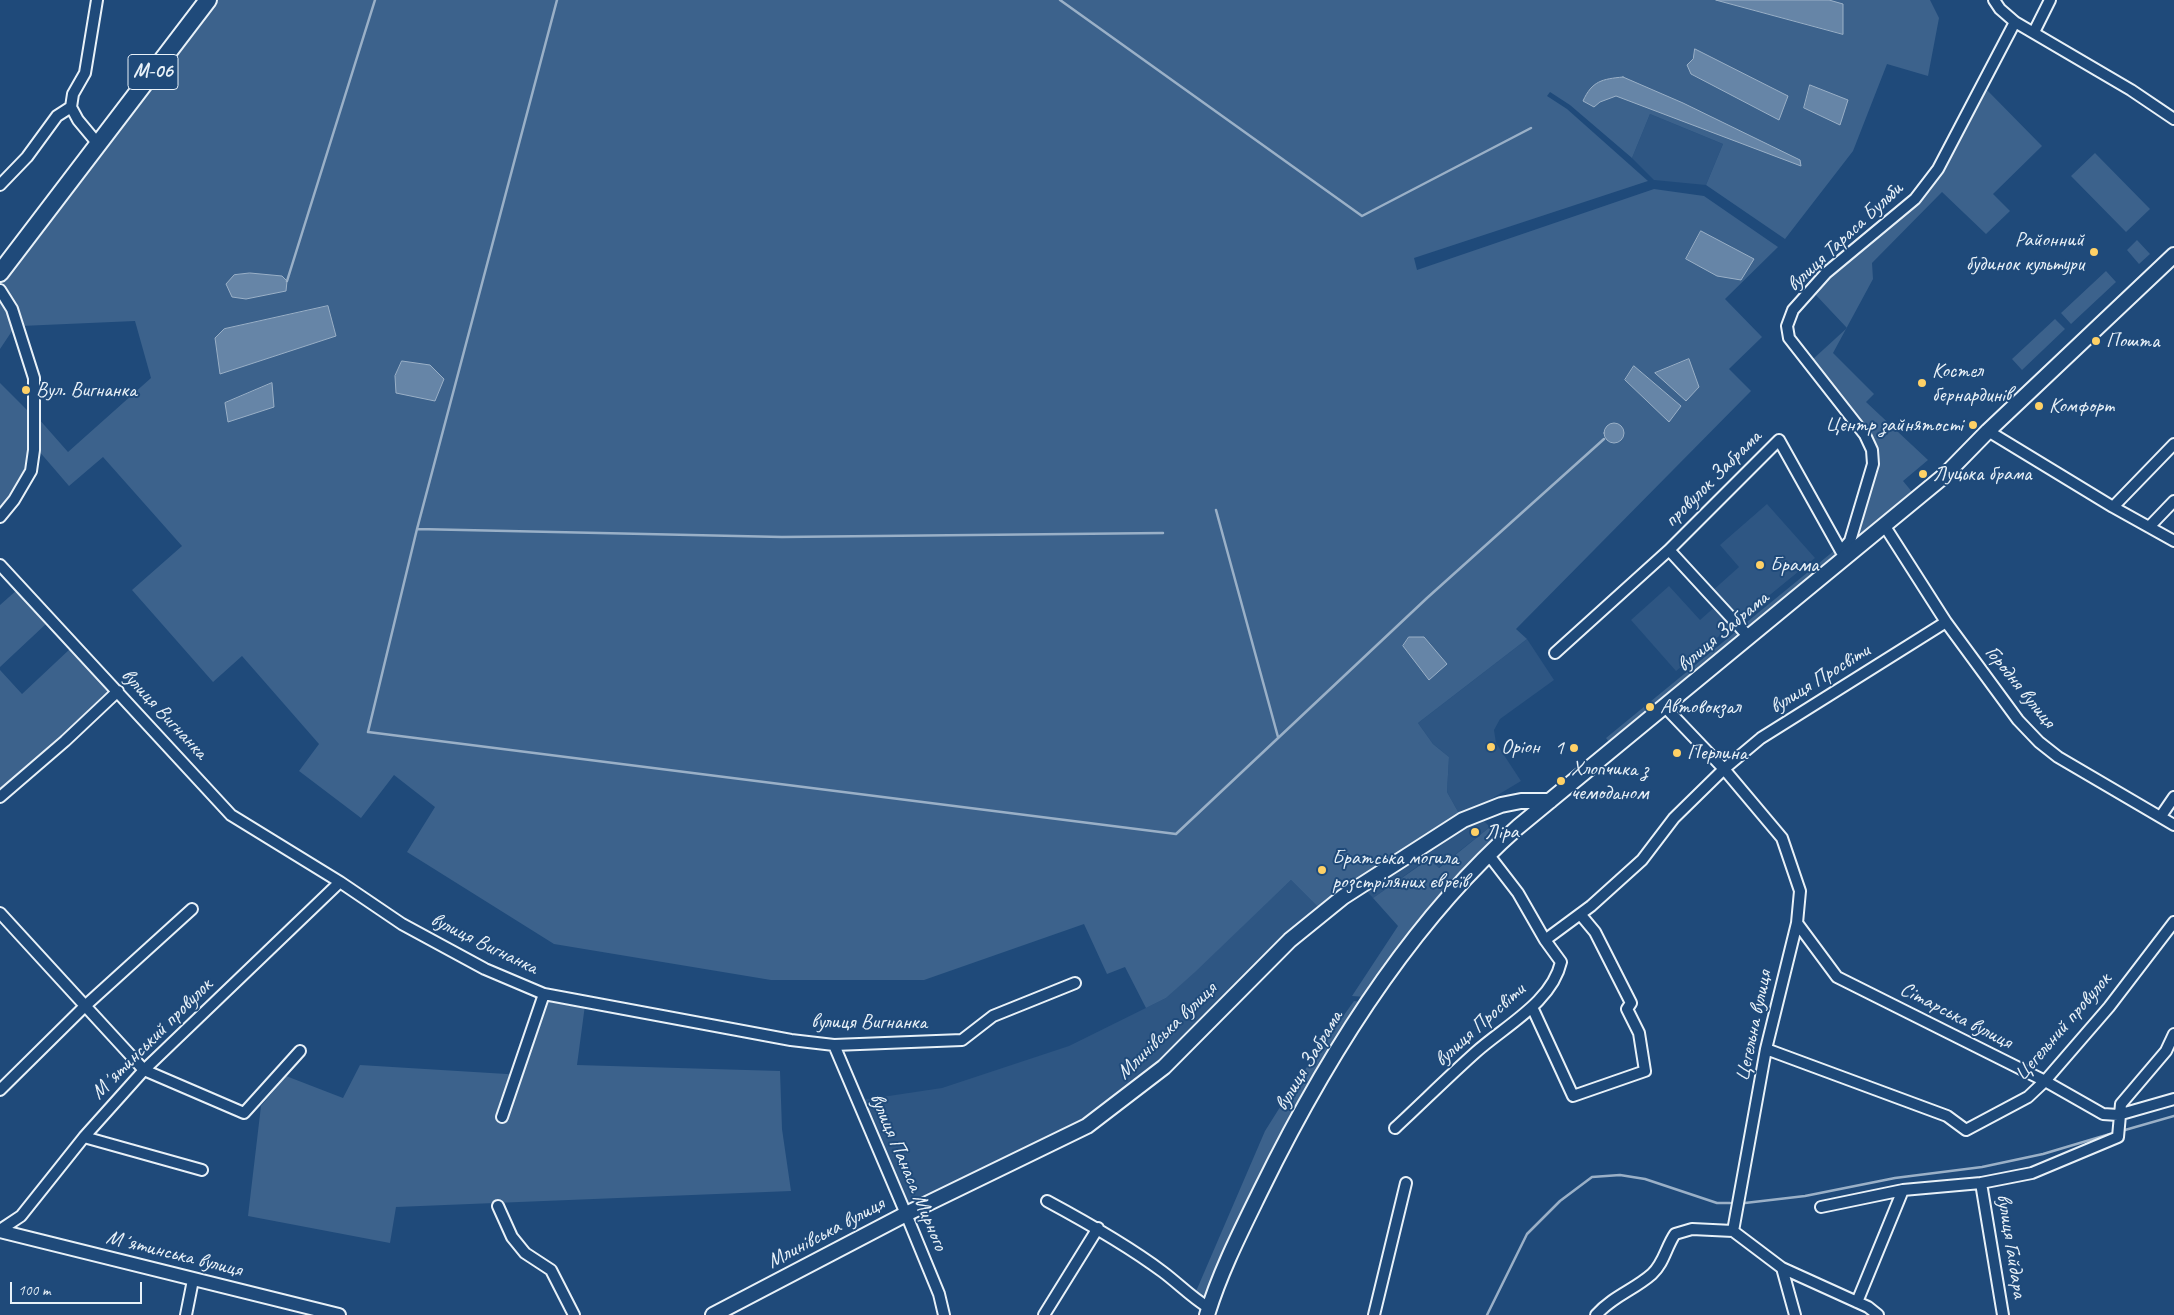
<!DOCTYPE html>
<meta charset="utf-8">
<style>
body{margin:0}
#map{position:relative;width:2174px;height:1315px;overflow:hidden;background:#1f4a7a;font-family:Caveat,sans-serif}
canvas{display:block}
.scale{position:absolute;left:10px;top:1282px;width:132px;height:22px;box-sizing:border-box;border:2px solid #e8f1f8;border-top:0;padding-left:6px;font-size:15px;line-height:18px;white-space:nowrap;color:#e8f1f8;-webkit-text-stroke:4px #1f4a7a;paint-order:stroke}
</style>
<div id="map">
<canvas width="2174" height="1315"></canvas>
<div class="scale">100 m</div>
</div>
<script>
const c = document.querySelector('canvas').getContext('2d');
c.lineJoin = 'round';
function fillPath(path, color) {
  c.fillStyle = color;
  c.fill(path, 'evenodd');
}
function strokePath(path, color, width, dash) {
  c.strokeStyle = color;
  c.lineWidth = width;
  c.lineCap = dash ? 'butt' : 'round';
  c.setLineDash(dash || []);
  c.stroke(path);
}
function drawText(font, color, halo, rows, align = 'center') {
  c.font = font + ' Caveat,sans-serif';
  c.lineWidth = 4;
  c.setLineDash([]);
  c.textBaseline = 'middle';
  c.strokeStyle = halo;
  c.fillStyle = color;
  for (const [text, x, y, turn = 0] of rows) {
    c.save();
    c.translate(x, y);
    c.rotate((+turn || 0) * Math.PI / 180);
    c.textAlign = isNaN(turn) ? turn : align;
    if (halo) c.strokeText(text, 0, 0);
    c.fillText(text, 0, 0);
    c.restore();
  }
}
const built = new Path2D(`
 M1650,114L1723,144L1706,185L1654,180L1632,158Z
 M1767,504L1815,558L1738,621L1711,592L1739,567L1720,545Z
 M1669,586L1700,620L1717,605L1734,624L1676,671L1631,620Z
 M1527,639L1554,680L1500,719L1494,730L1496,743L1521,781L1461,817L1447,792L1449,757L1433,744L1418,723Z
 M1481,818L1490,827L1438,868L1428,859L1373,898L1364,888L1404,861Z
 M1291,880L1321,910L1161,1064L1085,1123L909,1208L862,1100L942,1088L1069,1046L1166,998Z`);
const green = new Path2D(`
 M217,0H1930L1939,18L1928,76L1887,64L1853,151L1785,239L1706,185L1723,144L1650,114L1632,158L1570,105L1550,92L1547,96L1567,109L1648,181L1414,258L1417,270L1654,189L1704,196L1778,247L1725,299L1762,337L1729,369L1751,391L1516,629L1527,639L1418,723L1433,744L1449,757L1447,792L1461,817L1321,910L1291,880L1195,972L1166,998L1146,1008L1125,967L1107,974L1084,924L924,980H771L554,944L407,852L435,807L394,775L361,818L299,771L319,744L242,656L213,682L132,590L182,546L103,457L69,486L38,450V418L68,452L151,378L135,321L21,326L15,308L1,284ZM328,307L336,336L220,374L215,338ZM1635,367L1681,406L1669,421L1625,380Z
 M1985,88L2042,146L1993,194L2010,211L1986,234L1942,192L1872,263L1873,279L1833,353L1874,394L1866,402L1928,460L1903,481L1913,493L1854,542L1876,449L1812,360L1847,328L1814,293L1829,276L1918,201Z
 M2095,153L2150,209L2126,232L2071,176Z
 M2137,240L2150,254L2139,264L2127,250Z
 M2106,271L2116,282L2071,324L2061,313Z
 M0,297L14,328L0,349Z
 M2055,319L2065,329L2022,370L2012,359Z
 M0,383L31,414C31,458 29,477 0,512Z
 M1835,550L1839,555L1746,631L1742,626Z
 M17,590L47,623L0,667V605Z
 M1739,629L1743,633L1610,743L1606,738Z
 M71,648L114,692L0,793V670L22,694Z
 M1490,827L1499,836L1432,906L1365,997L1352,996L1398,926L1373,898L1429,859L1439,868Z
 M547,1000L585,1005L577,1065L780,1071L782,1129L791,1191L396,1207L390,1243L248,1216L261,1106L286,1076L343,1098L360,1065L523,1075Z
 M1354,1001L1362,1002C1346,1027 1329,1051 1314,1076C1271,1147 1236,1224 1204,1302L1194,1296L1265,1131L1292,1088Z`);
const water = new Path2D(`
 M1716,0H1829L1843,4V34Z
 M1695,49L1788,96L1779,120L1691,74L1687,65L1693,59Z
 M1623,77L1683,103L1800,160L1801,166L1616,96L1600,102L1594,107L1583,101C1592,81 1602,79 1623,77Z
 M1810,85L1848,100L1840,125L1804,108Z
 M1701,231L1754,259L1741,280L1717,276L1686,259Z
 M250,273L282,276L287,281L286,291L246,299L232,297L226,284L234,275Z
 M328,306L336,336L220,374L215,338L224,329Z
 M1689,359L1699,387L1686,401L1655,373Z
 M402,361L430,365L444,379L435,401L396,393L395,376Z
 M1634,366L1681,406L1669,422L1625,380Z
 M272,383L274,407L228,422L225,403Z
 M1604 433a10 10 0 1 1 20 0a10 10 0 1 1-20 0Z
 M1409,637H1424L1447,664L1429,680L1403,646Z`);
const stream = new Path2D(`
 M557,0L417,529L368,732L1176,834L1427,598L1604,439
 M1060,0L1362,216L1531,128
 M287,281L375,0
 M1216,510L1278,737
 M417,529L782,537L1163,533
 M2125,1130L2174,1116
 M1745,1203L1805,1196L1895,1178L1982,1167L2043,1154L2110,1134
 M1487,1315L1527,1234L1560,1201L1592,1177L1620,1175L1645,1179L1717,1203H1730`);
const minor = new Path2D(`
 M97,0L85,73L73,94L71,107L78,120L98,144
 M1994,0L2000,9L2015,22L2131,90L2174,119
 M2034,32L2050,0
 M0,185L27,157L57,116L71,107
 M0,290L12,309L34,378V450L31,471L14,500L0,517
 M1988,431L2113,507L2174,541
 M2113,507L2174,444
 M1884,525L1946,622L2018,720L2039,742L2058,757L2174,825
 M2149,527L2174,501
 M1669,550L1749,637
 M1845,557L1841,551L1850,541L1873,464L1872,450L1865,435L1789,338L1787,326L1793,310L1826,273L1915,199L1938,169L2015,22
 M0,565L231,815L340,882L402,924L485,969L544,994L791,1040L834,1045L962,1040L993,1016L1075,983
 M1555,653L1669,550L1779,440L1841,551
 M1664,706L1724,769L1782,838L1800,891L1797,923L1766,1049L1733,1231
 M0,797L65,741L118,691
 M2161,816L2174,797
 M0,913L144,1070L244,1113L300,1051
 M1797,923L1837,977L2045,1081L2103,1114L2118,1115L2174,1099
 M1545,940L1591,906L1642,860L1674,818L1724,769L1761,738L1946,622
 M1532,1007L1573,1096L1645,1071L1639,1033L1627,1009L1631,1003L1595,932L1580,914
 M834,1045L906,1214L939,1294L944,1315
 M1766,1049L1947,1116L1966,1130L2028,1097L2045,1081L2109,1007L2174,922
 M0,1090L85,1006L192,909
 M502,1117L544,994
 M1395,1128C1422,1103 1448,1077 1476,1052C1505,1026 1552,1002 1561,962L1545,940L1518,893L1488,854
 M84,1137L202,1170
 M1981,1183L2003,1315
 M1047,1201C1086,1222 1127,1245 1163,1272C1179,1284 1191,1297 1209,1308
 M498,1206L512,1237L525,1253L551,1270L574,1315
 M1821,1207L1903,1190L1981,1183L2032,1173L2118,1137L2121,1104L2166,1051L2174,1034
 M0,1230L21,1216L84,1137L144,1070L340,882
 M1733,1231L1782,1268L1868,1307L1878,1315
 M1782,1268L1795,1315
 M1857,1302L1903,1190
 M186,1315L193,1280
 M1044,1315L1098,1228
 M1374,1315L1406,1183
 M1596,1315C1613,1296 1634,1290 1652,1274C1664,1263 1666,1247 1675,1234L1692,1229L1733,1231`);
const tertiary = new Path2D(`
 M0,1231L339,1315`);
const secondary = new Path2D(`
 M713,1315L906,1214L1087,1126L1164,1067L1290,940L1343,897L1463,820L1501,805L1521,801H1550
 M1207,1315C1220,1272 1241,1231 1261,1190C1325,1059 1408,924 1518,827L1944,476L1988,431L2174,255`);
const trunk = new Path2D(`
 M0,273L208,0`);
const markers = [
 [2094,252,5,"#ffd166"],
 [2096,341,5,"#ffd166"],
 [1922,383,5,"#ffd166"],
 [26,390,5,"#ffd166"],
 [2039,406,5,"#ffd166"],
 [1973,425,5,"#ffd166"],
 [1923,474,5,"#ffd166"],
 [1760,565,5,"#ffd166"],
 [1650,707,5,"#ffd166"],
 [1491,747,5,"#ffd166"],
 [1574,748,5,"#ffd166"],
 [1677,753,5,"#ffd166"],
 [1561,781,5,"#ffd166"],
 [1475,832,5,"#ffd166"],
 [1322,870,5,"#ffd166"]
];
const shields = [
 [153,72,50]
];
const shieldNames = [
 ["М-06",153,72]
];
const streetNames = [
 ["вулиця Тараса Бульби",1845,237,-43],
 ["провулок Забрама",1713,479,-45],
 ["вулиця Забрама",1723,632,-40],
 ["вулиця Просвіти",1820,679,-32],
 ["Городня вулиця",2020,687,51],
 ["вулиця Вигнанка",164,714,47],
 ["вулиця Вигнанка",484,944,26],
 ["Сітарська вулиця",1956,1016,27],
 ["вулиця Вигнанка",869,1022],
 ["вулиця Просвіти",1480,1025,-42],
 ["Цегельна вулиця",1754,1026,-78],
 ["Цегельний провулок",2063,1027,-49],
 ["Млинівська вулиця",1167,1031,-44],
 ["Мʼятинський провулок",152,1039,-45],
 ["вулиця Забрама",1309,1061,-59],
 ["вулиця Панаса Мирного",908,1172,67],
 ["Млинівська вулиця",826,1233,-28],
 ["вулиця Гайдара",2011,1246,81],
 ["Мʼятинська вулиця",174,1254,14]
];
const poiNames = [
 ["Районний",2084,240,"right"],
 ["будинок культури",2084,264,"right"],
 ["Пошта",2106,341],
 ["Костел",1932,371],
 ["бернардинів",1932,395],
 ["Вул. Вигнанка",36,390],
 ["Комфорт",2049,406],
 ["Центр зайнятості",1963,425,"right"],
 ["Луцька брама",1933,474],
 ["Брама",1770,565],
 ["Автовокзал",1660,707],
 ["Оріон",1501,747],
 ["1",1564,748,"right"],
 ["Перлина",1687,753],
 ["Хлопчика з",1571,769],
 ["чемоданом",1571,793],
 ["Ліра",1485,832],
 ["Братська могила",1332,858],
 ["розстріляних євреїв",1332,882]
];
fillPath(built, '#2e5683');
fillPath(green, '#3c628c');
fillPath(water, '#6685a7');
strokePath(water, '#9ab0c7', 1);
strokePath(stream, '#9ab0c7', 2.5);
strokePath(minor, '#e8f1f8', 14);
strokePath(tertiary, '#e8f1f8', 16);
strokePath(secondary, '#e8f1f8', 18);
strokePath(trunk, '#e8f1f8', 20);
strokePath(minor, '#1f4a7a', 10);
strokePath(tertiary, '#1f4a7a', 12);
strokePath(secondary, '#1f4a7a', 14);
strokePath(trunk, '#1f4a7a', 16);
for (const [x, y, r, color] of markers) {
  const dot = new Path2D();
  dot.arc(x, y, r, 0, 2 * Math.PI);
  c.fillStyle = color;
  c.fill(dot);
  strokePath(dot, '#1f4a7a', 2);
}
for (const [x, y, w] of shields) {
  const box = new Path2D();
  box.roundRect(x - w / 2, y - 17.5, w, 35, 4);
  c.fillStyle = '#1f4a7a';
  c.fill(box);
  strokePath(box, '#e8f1f8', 1);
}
drawText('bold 20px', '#e8f1f8', null, shieldNames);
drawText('21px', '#e8f1f8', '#1f4a7a', streetNames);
drawText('21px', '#e8f1f8', '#1f4a7a', poiNames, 'left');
</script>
